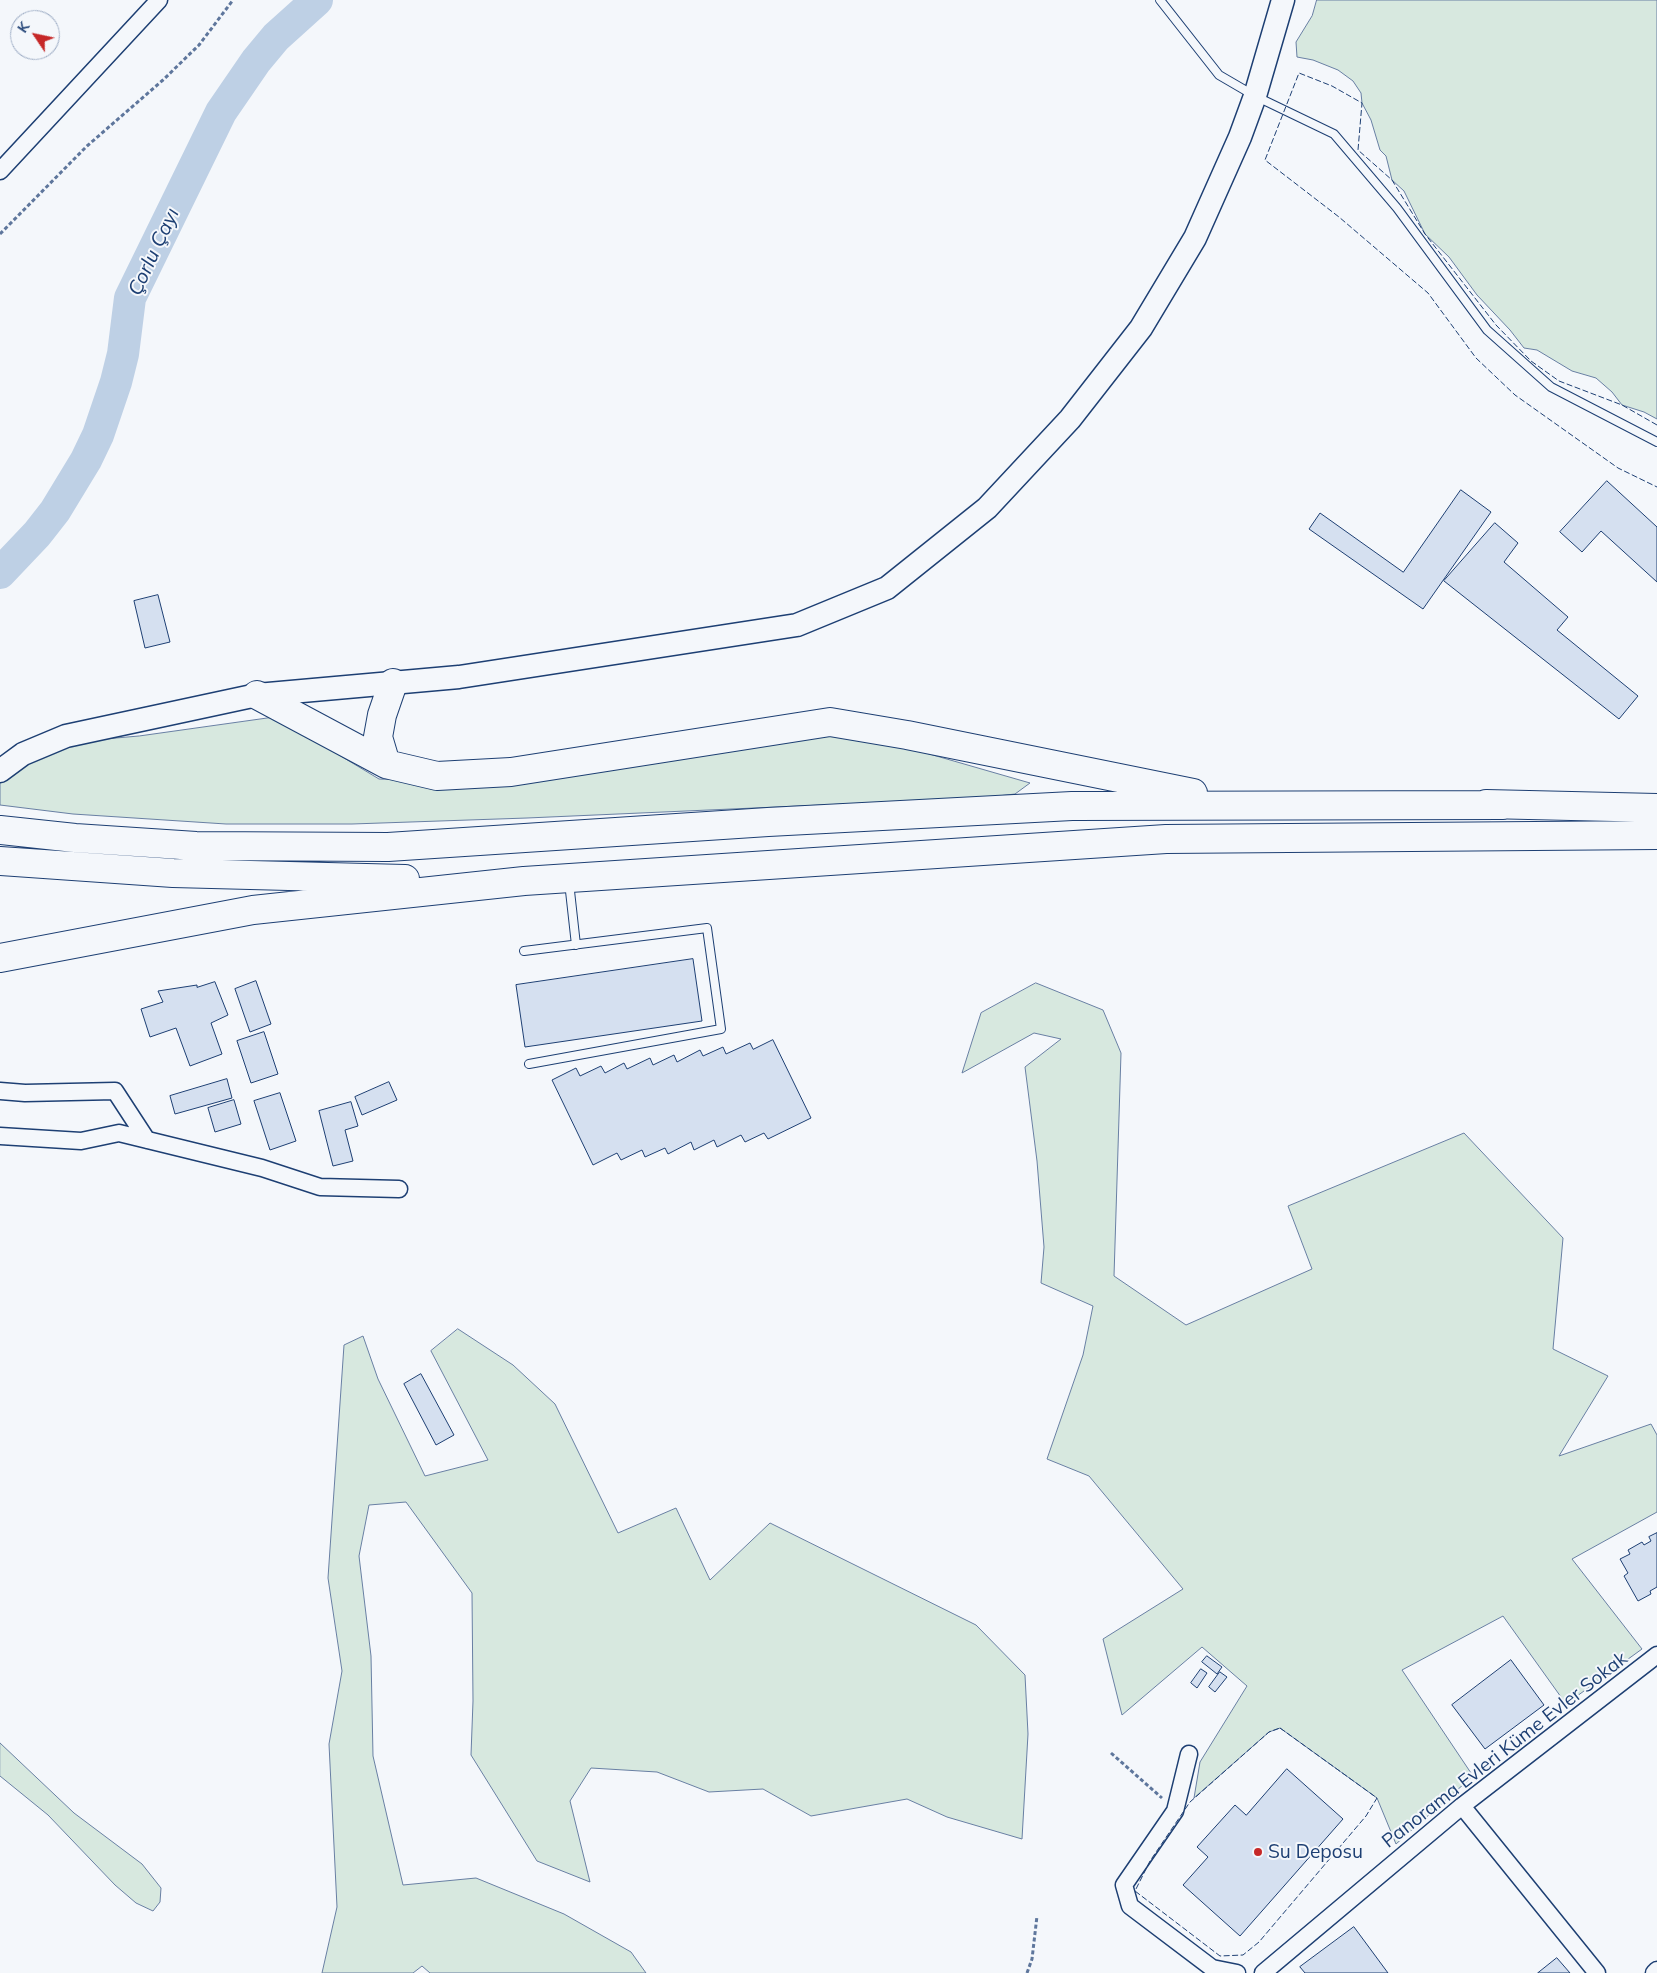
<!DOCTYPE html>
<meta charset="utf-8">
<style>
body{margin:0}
#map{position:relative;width:1657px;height:1973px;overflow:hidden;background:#f4f7fb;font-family:Mulish,sans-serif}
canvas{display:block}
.north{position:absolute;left:10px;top:10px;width:50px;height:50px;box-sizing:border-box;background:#f4f7fb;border:1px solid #9eadc5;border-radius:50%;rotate:304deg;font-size:14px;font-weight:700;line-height:20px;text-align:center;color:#1d3f73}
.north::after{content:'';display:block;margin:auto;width:18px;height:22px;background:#c62828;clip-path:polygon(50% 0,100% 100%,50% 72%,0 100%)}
</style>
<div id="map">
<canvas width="1657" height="1973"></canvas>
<div class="north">K</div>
</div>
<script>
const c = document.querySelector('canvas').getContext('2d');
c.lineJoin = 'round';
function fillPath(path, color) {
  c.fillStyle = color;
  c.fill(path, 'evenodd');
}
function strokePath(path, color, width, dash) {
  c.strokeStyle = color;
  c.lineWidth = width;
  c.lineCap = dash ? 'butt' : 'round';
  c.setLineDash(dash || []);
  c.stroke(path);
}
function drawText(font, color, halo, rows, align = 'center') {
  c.font = font + ' Mulish,sans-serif';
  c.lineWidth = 4;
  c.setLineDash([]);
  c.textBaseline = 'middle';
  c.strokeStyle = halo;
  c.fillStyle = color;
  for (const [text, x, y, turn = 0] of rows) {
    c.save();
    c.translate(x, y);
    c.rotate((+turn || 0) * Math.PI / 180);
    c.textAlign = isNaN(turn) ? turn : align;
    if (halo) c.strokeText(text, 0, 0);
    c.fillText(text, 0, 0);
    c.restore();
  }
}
const green = new Path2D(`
 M1317,0H1657V419L1644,412L1622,405L1612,392L1596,378L1572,371L1537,350L1524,348L1510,330L1477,295L1449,257L1425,234L1404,191L1392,180L1386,156L1380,150L1371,120L1362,103L1361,93L1353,81L1338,70L1313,60L1297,57L1296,42L1312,16Z
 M276,717L379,779L425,781L812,731L867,736L1030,783L1015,794L981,798L527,818L352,824H226L73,814L0,805V770L59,743L139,736Z
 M1036,983L1103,1010L1121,1053L1114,1276L1186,1325L1312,1269L1288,1206L1464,1133L1563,1238L1553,1349L1608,1376L1559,1456L1651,1424L1657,1435V1512L1572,1559L1642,1649L1566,1704L1503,1616L1402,1670L1473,1776L1396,1844L1377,1798L1280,1728L1269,1732L1194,1798L1200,1762L1247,1686L1202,1647L1122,1715L1103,1639L1183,1589L1089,1476L1047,1459L1083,1355L1093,1306L1041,1283L1044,1247L1037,1161L1025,1067L1061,1039L1034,1033L962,1073L981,1013Z
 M458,1329L513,1365L555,1404L618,1533L676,1508L710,1580L770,1523L976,1625L1025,1675L1028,1734L1022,1839L947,1817L907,1799L811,1816L763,1789L709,1792L657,1772L591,1768L570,1801L590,1882L537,1861L471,1755L473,1701L472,1593L406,1502L369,1505L359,1556L371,1656L373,1756L403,1885L476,1878L564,1914L631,1952L646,1973H430L422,1966L413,1973H322L337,1907L329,1744L342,1671L328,1578L344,1345L363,1336L378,1379L425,1476L488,1460L431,1351Z
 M0,1743L74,1813L142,1864L161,1888L160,1902L153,1911L136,1903L115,1885L48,1815L0,1776Z`);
const river = new Path2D(`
 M0,573L37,534L55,511L86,460L98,435L116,382L123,354L130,298L221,112L256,61L276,37L317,0`);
const building = new Path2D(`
 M1607,481L1657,527V582L1601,531L1582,552L1560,532Z
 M1461,490L1491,512L1423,609L1309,529L1320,513L1403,572Z
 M1495,523L1518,543L1504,562L1568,617L1557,630L1638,696L1619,719L1444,581Z
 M158,595L170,642L145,648L134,601Z
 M693,959L702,1021L525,1047L516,985Z
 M256,981L271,1024L250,1032L235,989Z
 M215,982L228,1015L211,1023L222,1054L190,1066L176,1028L150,1037L141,1009L163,1002L158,991L197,985V987Z
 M264,1032L278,1074L251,1083L237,1041Z
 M773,1040L811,1118L768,1139L764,1133L745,1142L741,1135L717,1147L714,1140L694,1150L691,1142L668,1154L665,1148L645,1157L642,1150L621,1160L617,1153L593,1165L552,1080L576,1068L580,1076L601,1066L605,1073L624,1063L627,1069L650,1058L653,1065L674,1055L677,1062L700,1050L703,1056L723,1047L726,1054L750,1043L753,1049Z
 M227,1079L232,1098L175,1114L170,1096Z
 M389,1082L397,1100L362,1115L355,1097Z
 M280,1093L296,1141L270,1150L254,1101Z
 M234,1100L241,1124L215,1132L208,1108Z
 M351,1102L358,1126L345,1130L353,1161L333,1166L319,1111Z
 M421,1374L454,1435L436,1445L404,1384Z
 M1657,1533V1587L1650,1591L1651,1594L1638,1601L1624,1576L1628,1573L1620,1559L1630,1554L1628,1550L1642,1542L1644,1545L1651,1541L1649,1537Z
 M1207,1656L1222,1667L1217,1674L1202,1662Z
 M1511,1660L1544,1705L1485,1749L1452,1705Z
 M1201,1669L1207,1673L1197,1688L1191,1683Z
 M1220,1672L1227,1677L1215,1692L1209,1687Z
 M1287,1769L1343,1819L1240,1936L1183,1885L1208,1857L1197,1847L1235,1805L1246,1815Z
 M1354,1927L1388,1973H1305L1300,1967Z
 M1557,1958L1570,1973H1538Z`);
const path = new Path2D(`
 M0,234L87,146L163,80L199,45L233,0
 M1111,1753L1162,1798
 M1027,1973L1032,1959L1037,1916`);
const lane = new Path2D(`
 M1160,0L1219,75L1255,96L1334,134L1397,208L1487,330L1551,387L1657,442
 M569,882L576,945
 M524,951L707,928L721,1029L529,1064`);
const street = new Path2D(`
 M0,171L159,0
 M0,1091L25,1093L115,1091L147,1140
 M0,1136L81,1141L119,1133L262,1168L320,1187L399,1189
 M1189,1754L1175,1811L1124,1885L1130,1906L1212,1968L1237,1973
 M1462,1806L1597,1973
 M1263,1973L1462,1806L1657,1655
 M1654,1973L1657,1970`);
const secondary = new Path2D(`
 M0,771L23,754L66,736L257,695L459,677L797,625L887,588L987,508L1070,419L1141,328L1195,238L1240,137L1255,96L1283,0`);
const highway = new Path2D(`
 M257,695L386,764L437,776L511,772L830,722L907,735L1193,793
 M386,764L378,737L382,715L393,683
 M1486,804L1657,808
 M0,830L75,838L196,846L388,847L768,822L1072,806L1503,805
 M0,861L173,873L405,879
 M0,958L253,910L524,881L1166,839L1657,835`);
const fence = new Path2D(`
 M1657,425L1622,405L1559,381L1531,361L1496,325L1425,234L1392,180L1358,150L1362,103L1332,86L1299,73L1265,160L1339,217L1428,293L1476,358L1515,395L1618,468L1657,487
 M1280,1728L1377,1798L1366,1816L1259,1942L1243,1955L1220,1956L1135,1891L1150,1861L1190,1802L1269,1732Z`);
const markers = [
 [1258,1852,5,"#c62828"]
];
const streetNames = [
 ["Panorama Evleri Küme Evler Sokak",1505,1750,-38]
];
const poiNames = [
 ["Su Deposu",1268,1852]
];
const waterNames = [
 ["Çorlu Çayı",154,252,-65]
];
fillPath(green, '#d7e8df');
strokePath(green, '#687fa3', 1);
strokePath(river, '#bed0e5', 32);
fillPath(building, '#d5e0f0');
strokePath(building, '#1d3f73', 1);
strokePath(lane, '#1d3f73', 10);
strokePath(street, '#1d3f73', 19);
strokePath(secondary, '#1d3f73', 25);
strokePath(highway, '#1d3f73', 30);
strokePath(path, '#5e769c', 3, [4, 2.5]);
strokePath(lane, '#f4f7fb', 8);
strokePath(street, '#f4f7fb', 16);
strokePath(secondary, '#f4f7fb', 22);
strokePath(highway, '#f4f7fb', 28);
strokePath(fence, '#1d3f73', 1, [6, 2.5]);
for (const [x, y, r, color] of markers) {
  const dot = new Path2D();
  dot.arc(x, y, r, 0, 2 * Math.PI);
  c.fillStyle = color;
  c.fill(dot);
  strokePath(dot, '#f4f7fb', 2);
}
drawText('19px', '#1d3f73', '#f4f7fb', streetNames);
drawText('19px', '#1d3f73', '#f4f7fb', poiNames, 'left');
drawText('italic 20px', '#1d3f73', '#f4f7fb', waterNames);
</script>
